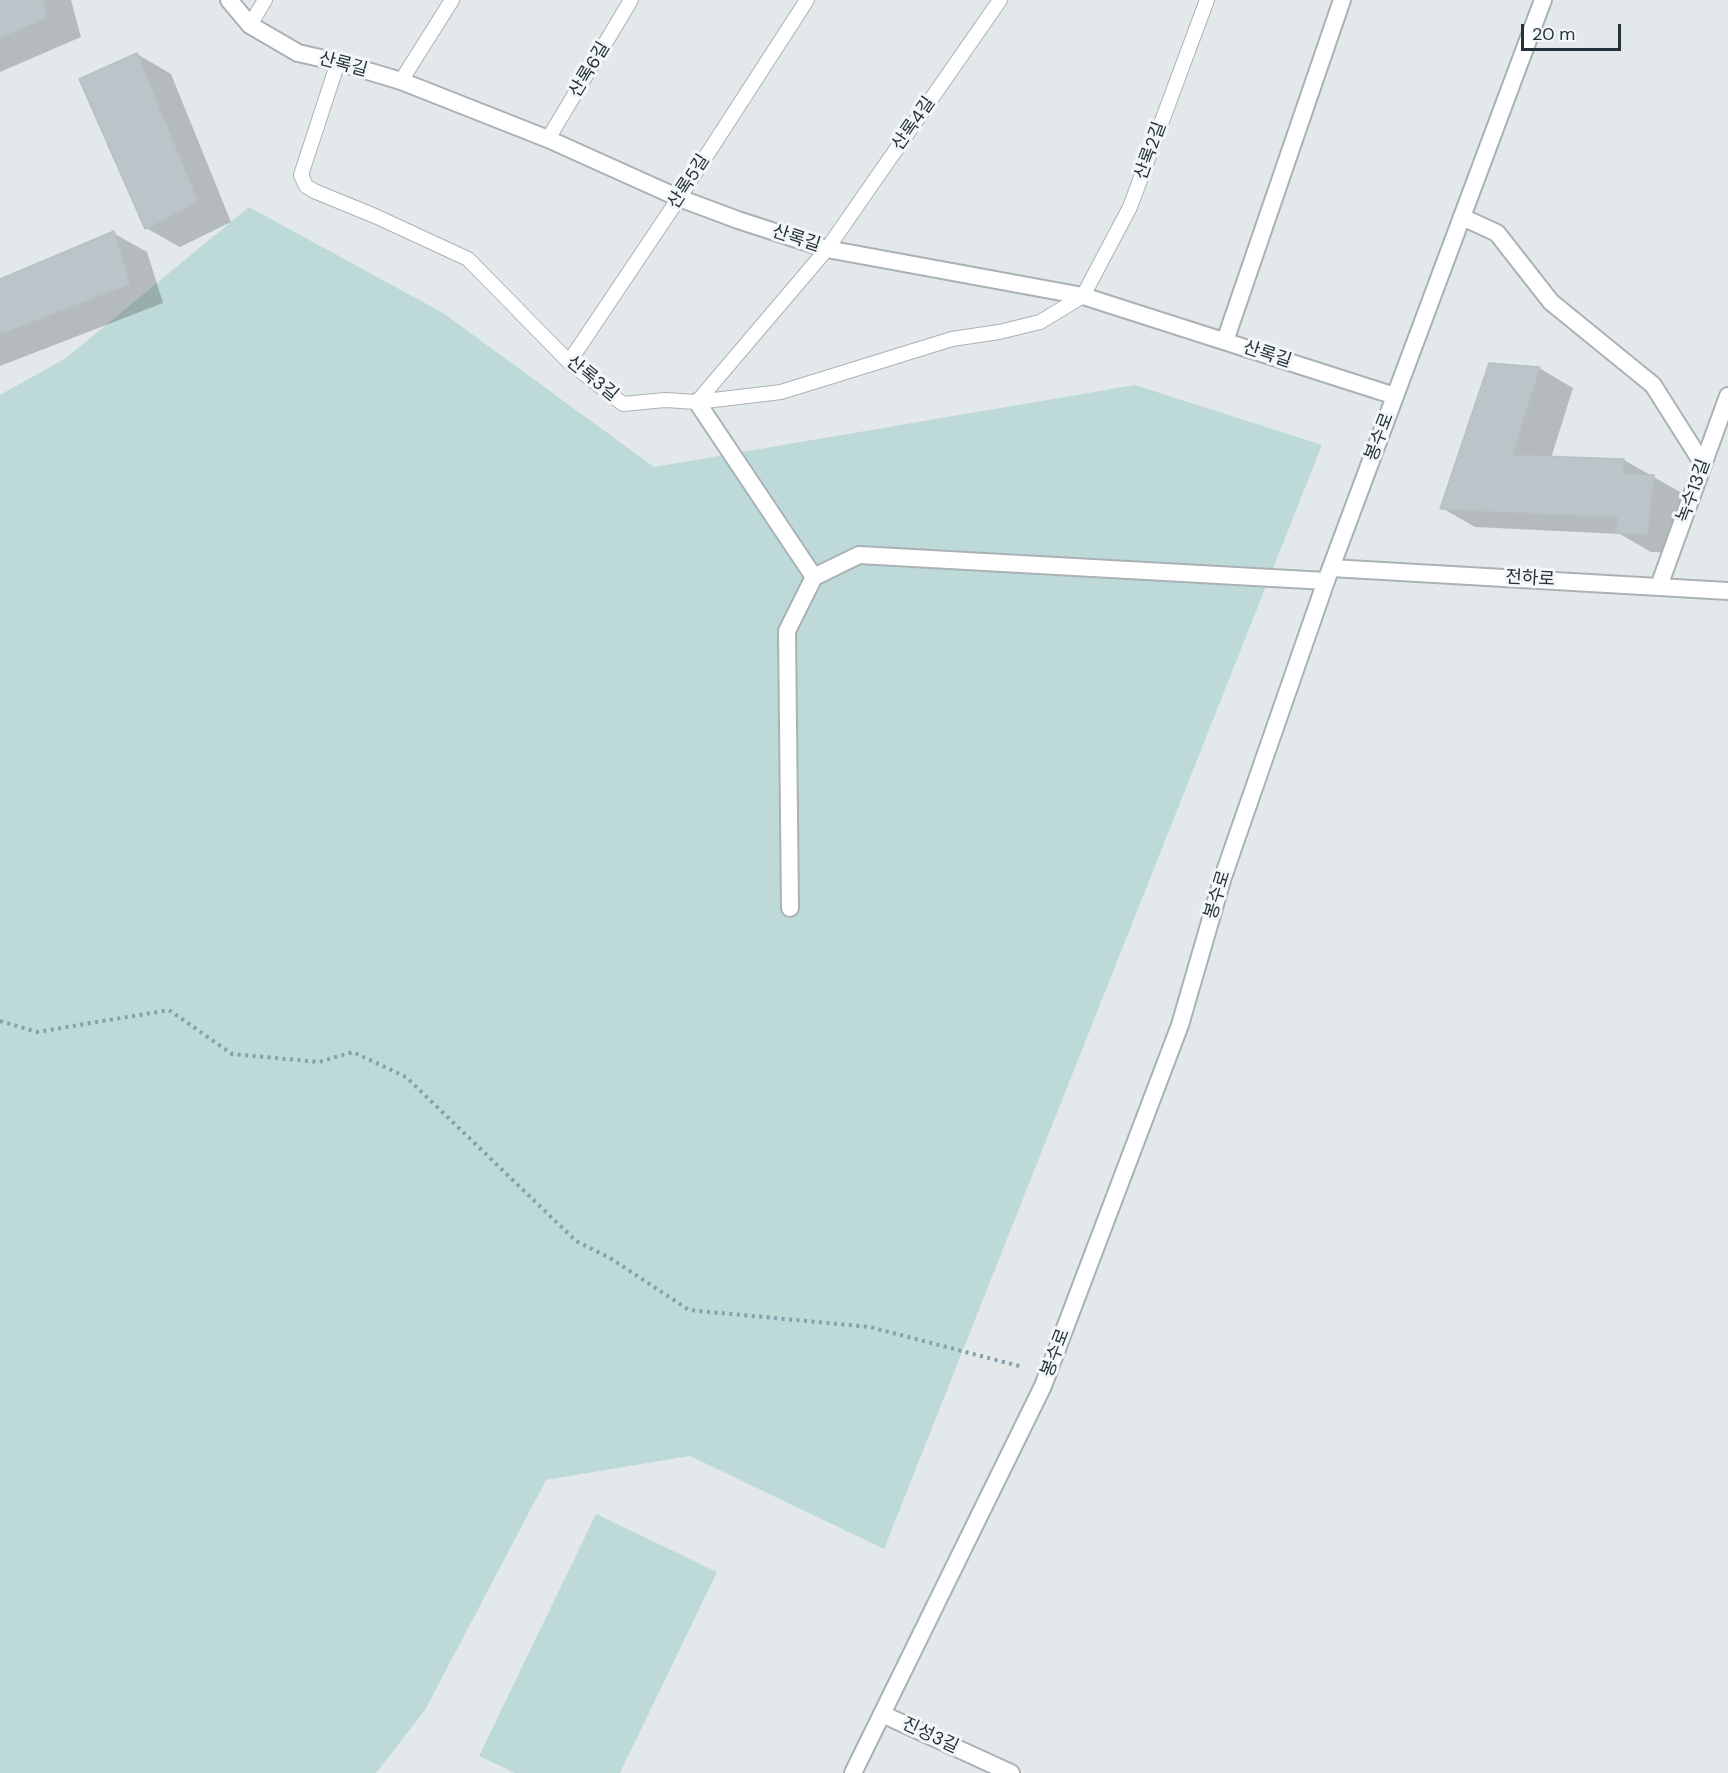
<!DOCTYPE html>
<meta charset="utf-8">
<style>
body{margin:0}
#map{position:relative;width:1728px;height:1773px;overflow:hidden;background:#e3e9eb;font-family:"DM Sans",sans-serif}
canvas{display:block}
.scale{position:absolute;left:1521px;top:24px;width:100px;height:27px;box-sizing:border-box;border:3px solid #24323b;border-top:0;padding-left:8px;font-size:18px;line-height:21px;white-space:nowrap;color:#24323b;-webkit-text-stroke:4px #f3f7f8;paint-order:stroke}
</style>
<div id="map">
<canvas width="1728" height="1773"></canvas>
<div class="scale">20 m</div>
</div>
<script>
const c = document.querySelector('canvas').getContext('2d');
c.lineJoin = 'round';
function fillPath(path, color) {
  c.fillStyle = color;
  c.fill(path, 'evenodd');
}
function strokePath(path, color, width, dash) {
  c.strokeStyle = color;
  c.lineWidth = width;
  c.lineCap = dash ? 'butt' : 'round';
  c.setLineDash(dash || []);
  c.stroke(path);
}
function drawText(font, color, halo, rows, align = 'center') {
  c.font = font + ' "DM Sans","Noto Sans KR",sans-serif';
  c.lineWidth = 6;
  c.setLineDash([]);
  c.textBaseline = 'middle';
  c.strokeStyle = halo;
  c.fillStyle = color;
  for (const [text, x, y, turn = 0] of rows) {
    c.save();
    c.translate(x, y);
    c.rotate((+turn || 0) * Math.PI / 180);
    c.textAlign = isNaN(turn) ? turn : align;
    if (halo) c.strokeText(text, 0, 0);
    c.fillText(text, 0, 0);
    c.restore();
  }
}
const green = new Path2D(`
 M249,207L443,313L654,467L1135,385L1322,445L884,1549L690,1456L546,1480L425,1710L376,1773H0V395L66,358Z
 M596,1514L717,1572L620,1773H515L479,1756Z`);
const shadow = new Path2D(`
 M0,0H71L81,37L0,72Z
 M137,54L171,74L231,222L180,247L146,228Z
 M113,233L147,252L163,303L0,366V280Z
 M1539,368L1573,388L1551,458L1624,460L1687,496L1681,553L1651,552L1620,534L1475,527L1442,508Z`);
const building = new Path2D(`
 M0,0H43L47,17L0,38Z
 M137,53L198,202L145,229L79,79Z
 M114,231L130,284L0,334V279Z
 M1489,363L1540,367L1512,455L1624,459L1623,475H1654L1647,534L1615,533L1618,517L1440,509Z`);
const path = new Path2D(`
 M0,1021L37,1032L169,1010L232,1054L319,1062L353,1052L406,1077L576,1241L610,1258L689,1310L870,1327L1023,1367`);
const service = new Path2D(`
 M250,25L265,0
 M338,62L301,175L306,186L314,191L375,216L468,259L569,362L623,404L665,400L697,402L781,392L952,339L999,332L1040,322L1083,296L1130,207L1207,0
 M401,81L452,0
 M548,139L631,0
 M569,362L679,198L807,0
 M697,402L827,249L1000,0`);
const minor = new Path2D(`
 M229,0L250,25L298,53L338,62L401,81L548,139L679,198L738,220L827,249L1083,296L1395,396
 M1462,217L1497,233L1551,302L1653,385L1703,464
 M1225,341L1342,0
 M697,402L814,577
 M1659,586L1728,396
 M790,908L787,631L814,577L859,555L1326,581
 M882,1714L1011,1773`);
const tertiary = new Path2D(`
 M1331,568L1728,591`);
const secondary = new Path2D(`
 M853,1773L1043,1386L1180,1025L1223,877L1326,581L1543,0`);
const streetNames = [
 ["산록길",343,65,15],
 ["산록6길",590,70,-59],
 ["산록4길",914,124,-55],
 ["산록2길",1151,151,-70],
 ["산록5길",689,182,-57],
 ["산록길",796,239,18],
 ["산록길",1267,355,18],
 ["산록3길",592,379,39],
 ["봉수로",1380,437,-69],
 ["녹수13길",1694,491,-70],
 ["전하로",1530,579,3],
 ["봉수로",1218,895,-73],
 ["봉수로",1056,1353,-69],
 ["진성3길",930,1736,25]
];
fillPath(green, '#bddad8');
fillPath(shadow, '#0003');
fillPath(building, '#bbc5c9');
strokePath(building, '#b6c1c4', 1.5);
strokePath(service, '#aab2b6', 16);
strokePath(minor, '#aab2b6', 20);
strokePath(tertiary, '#aab2b6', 20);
strokePath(secondary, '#a5b3b9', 20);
strokePath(path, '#869fac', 4, [3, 4.5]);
strokePath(service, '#fff', 14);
strokePath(minor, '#fff', 16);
strokePath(tertiary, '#fff', 16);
strokePath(secondary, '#fff', 16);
drawText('18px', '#24323b', '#f3f7f8', streetNames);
</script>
